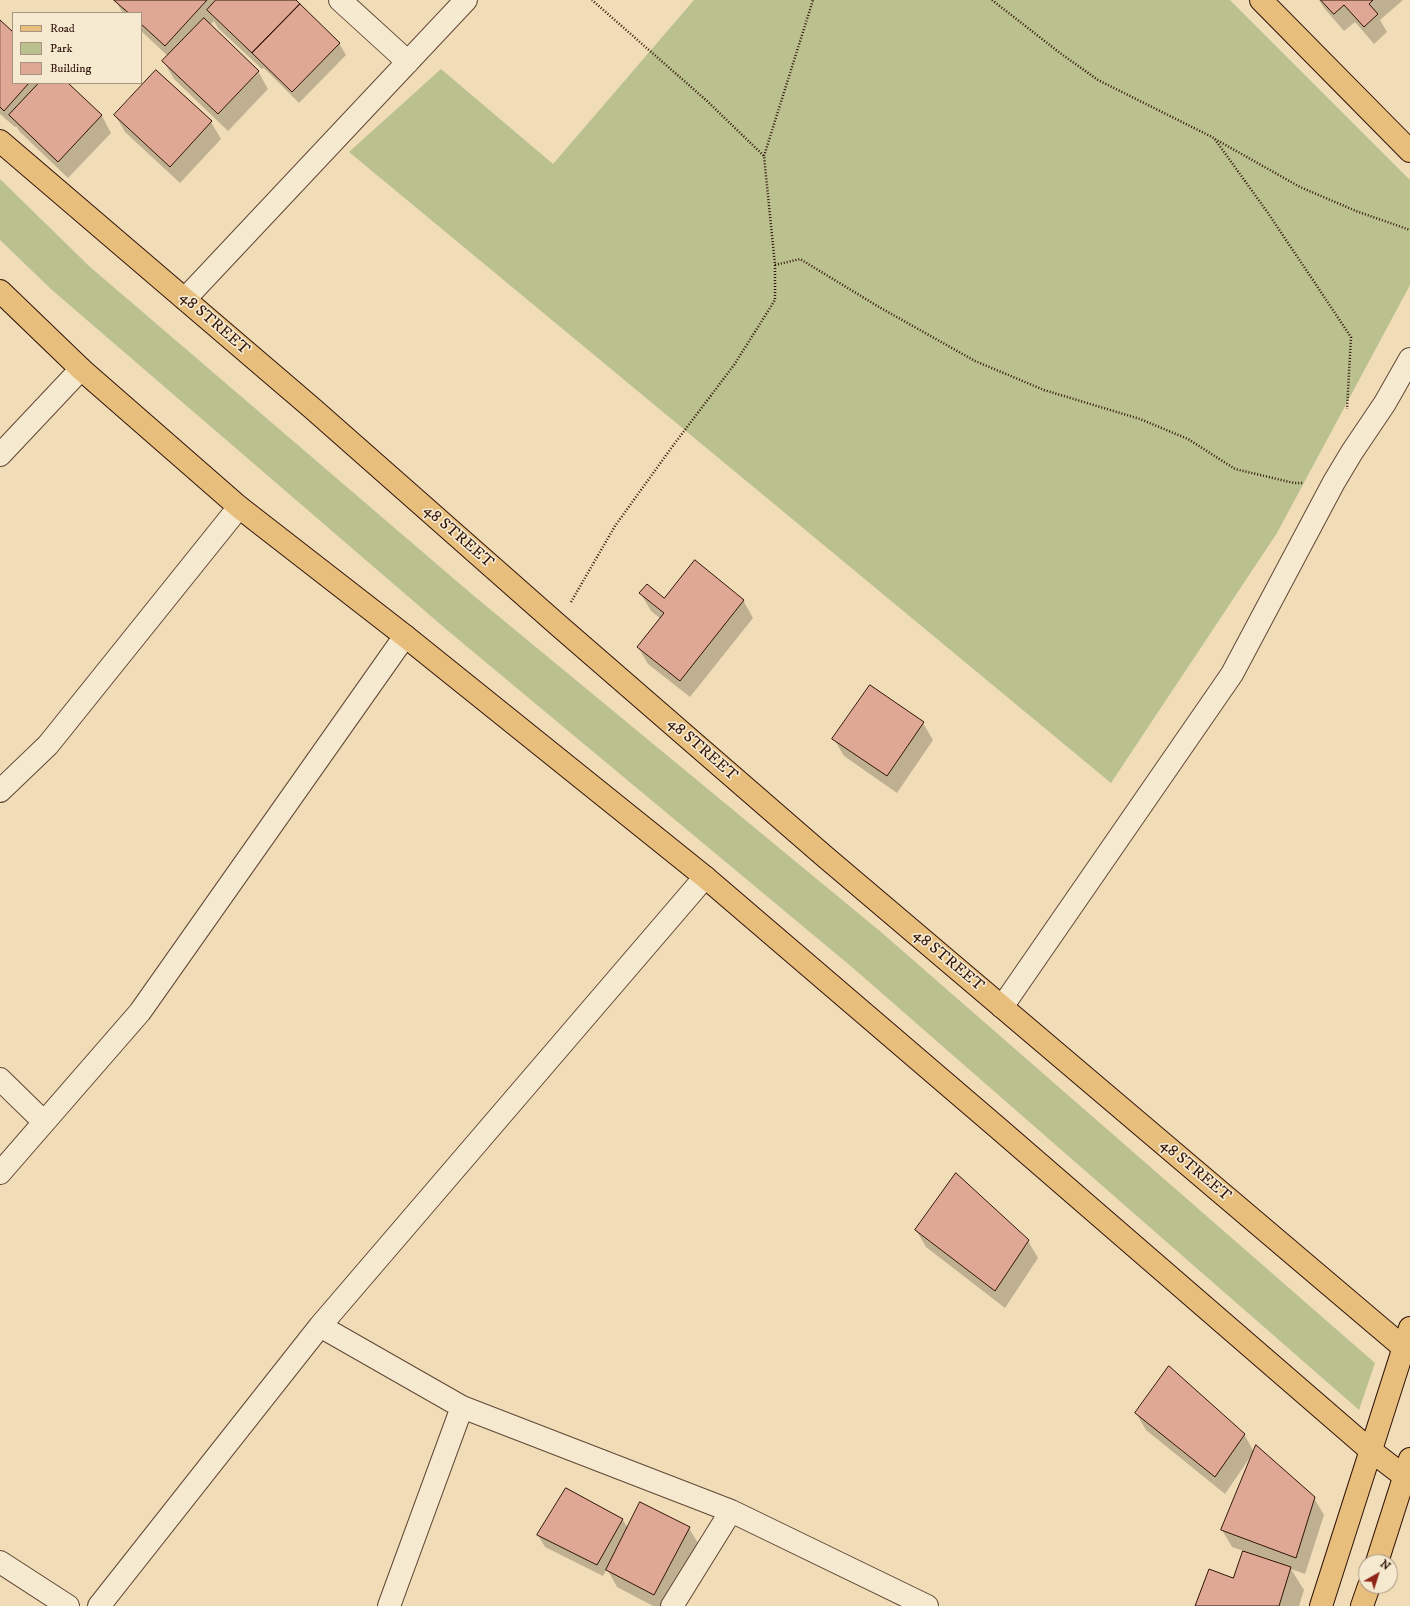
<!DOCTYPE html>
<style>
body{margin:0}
#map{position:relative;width:1410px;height:1606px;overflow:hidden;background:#f0ddb7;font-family:"IM FELL DW Pica",serif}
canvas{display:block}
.legend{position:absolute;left:12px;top:12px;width:130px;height:72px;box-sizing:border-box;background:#f5e9d0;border:1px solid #a79380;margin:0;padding:5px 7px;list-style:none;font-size:12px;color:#311309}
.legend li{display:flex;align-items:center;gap:8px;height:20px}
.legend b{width:20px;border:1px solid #a79380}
.north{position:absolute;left:1358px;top:1554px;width:40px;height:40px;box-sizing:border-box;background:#f5e9d0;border:1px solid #a79380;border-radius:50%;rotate:39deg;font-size:11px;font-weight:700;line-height:16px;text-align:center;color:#311309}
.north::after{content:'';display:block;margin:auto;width:14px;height:18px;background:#8f2418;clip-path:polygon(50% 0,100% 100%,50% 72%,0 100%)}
</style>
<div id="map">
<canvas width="1410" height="1606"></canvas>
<ul class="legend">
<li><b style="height:5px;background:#e8be7c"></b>Road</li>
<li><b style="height:11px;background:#bac18e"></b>Park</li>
<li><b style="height:11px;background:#dea894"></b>Building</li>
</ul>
<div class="north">N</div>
</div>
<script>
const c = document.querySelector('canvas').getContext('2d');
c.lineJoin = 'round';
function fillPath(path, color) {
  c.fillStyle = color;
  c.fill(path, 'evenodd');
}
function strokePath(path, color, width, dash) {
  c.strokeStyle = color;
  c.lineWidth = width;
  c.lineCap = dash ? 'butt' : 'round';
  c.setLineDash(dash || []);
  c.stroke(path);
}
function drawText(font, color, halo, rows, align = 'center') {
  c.font = font + ' "IM FELL DW Pica",serif';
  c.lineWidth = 3.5;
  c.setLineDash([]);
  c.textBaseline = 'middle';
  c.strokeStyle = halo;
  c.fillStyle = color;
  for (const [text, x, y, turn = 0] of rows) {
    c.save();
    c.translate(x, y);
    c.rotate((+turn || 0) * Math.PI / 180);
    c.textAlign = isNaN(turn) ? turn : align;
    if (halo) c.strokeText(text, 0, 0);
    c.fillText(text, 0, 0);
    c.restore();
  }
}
const green = new Path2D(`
 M694,0H1230L1410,180V285L1277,533L1111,783L349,152L441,69L553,164Z
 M0,179L89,266L474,596L881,932L1375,1363L1359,1410L853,968L447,630L52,290L0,240Z`);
const shadow = new Path2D(`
 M115,0H295L339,43L346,55L299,103L264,68L262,69L218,28L214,21L210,25L258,71L268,89L228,131L174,79L164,62L169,57L141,31V13H123Z
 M1319,0H1403L1380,20L1387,32L1374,44L1355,22L1344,31L1324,8Z
 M0,21L13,33V83H67L102,116L111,133L68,178L20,132L16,126L15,127L0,114Z
 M157,71L211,122L221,139L180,183L125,132L115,115Z
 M641,594L665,600H743L753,618L690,697L648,664L638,647L661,619L651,611Z
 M923,723L933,740L897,793L844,756L834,739Z
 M916,1230L1028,1241L1038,1258L1005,1308L926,1247Z
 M1136,1413L1244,1434L1254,1452L1314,1498L1324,1515L1305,1574L1291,1569L1304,1590L1299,1606H1196L1234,1579L1244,1551L1232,1547L1222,1530L1253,1453L1225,1494L1146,1430Z
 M622,1519L628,1528H689L699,1545L667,1606H653L617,1587L607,1569L603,1576L545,1547L538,1535Z`);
const building = new Path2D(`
 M114,0H207L165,46L141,24V13H129Z
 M216,0H296L300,4L252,53L207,10Z
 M1321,0H1373L1369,4L1378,14L1364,27L1344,5L1334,14Z
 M300,4L340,43L292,92L252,53Z
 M204,18L259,71L218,114L162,61Z
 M0,20L13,32V83H29L4,111L0,107Z
 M156,70L212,121L170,167L114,115Z
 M39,83H68L102,115L58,162L9,115Z
 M695,560L744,600L680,681L637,647L664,613L639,593L647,584L664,598Z
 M870,685L924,722L887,776L832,739Z
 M956,1173L1029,1240L995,1291L915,1230Z
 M1169,1366L1245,1434L1215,1477L1135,1413Z
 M1256,1445L1315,1497L1296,1558L1221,1530Z
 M566,1488L623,1519L597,1565L537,1535Z
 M640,1502L690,1527L654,1595L606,1570Z
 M1243,1551L1291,1567L1279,1606H1195L1209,1569L1233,1578Z`);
const path = new Path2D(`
 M992,0L1060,53L1098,80L1214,138L1268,213L1351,337L1347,409
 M1215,139L1300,187L1356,211L1410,230
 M764,156L813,0
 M775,265L800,259L879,307L975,361L1044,390L1140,419L1188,439L1235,469L1294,483H1303
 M571,602L615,526L672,447L734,365L775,300V265L764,156L707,101L592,0`);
const minor = new Path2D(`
 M340,0L408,62
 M185,299L466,0
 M0,455L81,369
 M0,791L48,745L239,507
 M1002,1007L1232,674L1334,482L1352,452L1385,403L1410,359
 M0,1079L44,1122
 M0,1173L140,1012L405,636
 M320,1326L462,1407L731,1511L927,1606
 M0,1562L68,1606
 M99,1606L320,1326L705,877
 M389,1606L462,1407
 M672,1606L731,1511`);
const major = new Path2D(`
 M1261,0L1410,151
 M0,141L312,408L558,625L823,855L1410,1353
 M0,291L81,369L239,507L405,636L705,877L998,1128L1370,1450L1404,1476
 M1377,1562L1410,1459
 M1321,1606L1410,1328
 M1362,1606L1369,1586`);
const streetNames = [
 ["48 STREET",214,324,41],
 ["48 STREET",458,537,41],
 ["48 STREET",702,750,41],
 ["48 STREET",948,961,40],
 ["48 STREET",1195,1171,40]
];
fillPath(green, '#bac18e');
fillPath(shadow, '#0003');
fillPath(building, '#dea894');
strokePath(building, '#311309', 1);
strokePath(minor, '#614634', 24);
strokePath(major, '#311309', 24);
strokePath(path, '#311309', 2.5, [1, 2]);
strokePath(minor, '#f5e9d0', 22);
strokePath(major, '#e8be7c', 22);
drawText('16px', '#311309', '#f5e9d0', streetNames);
</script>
